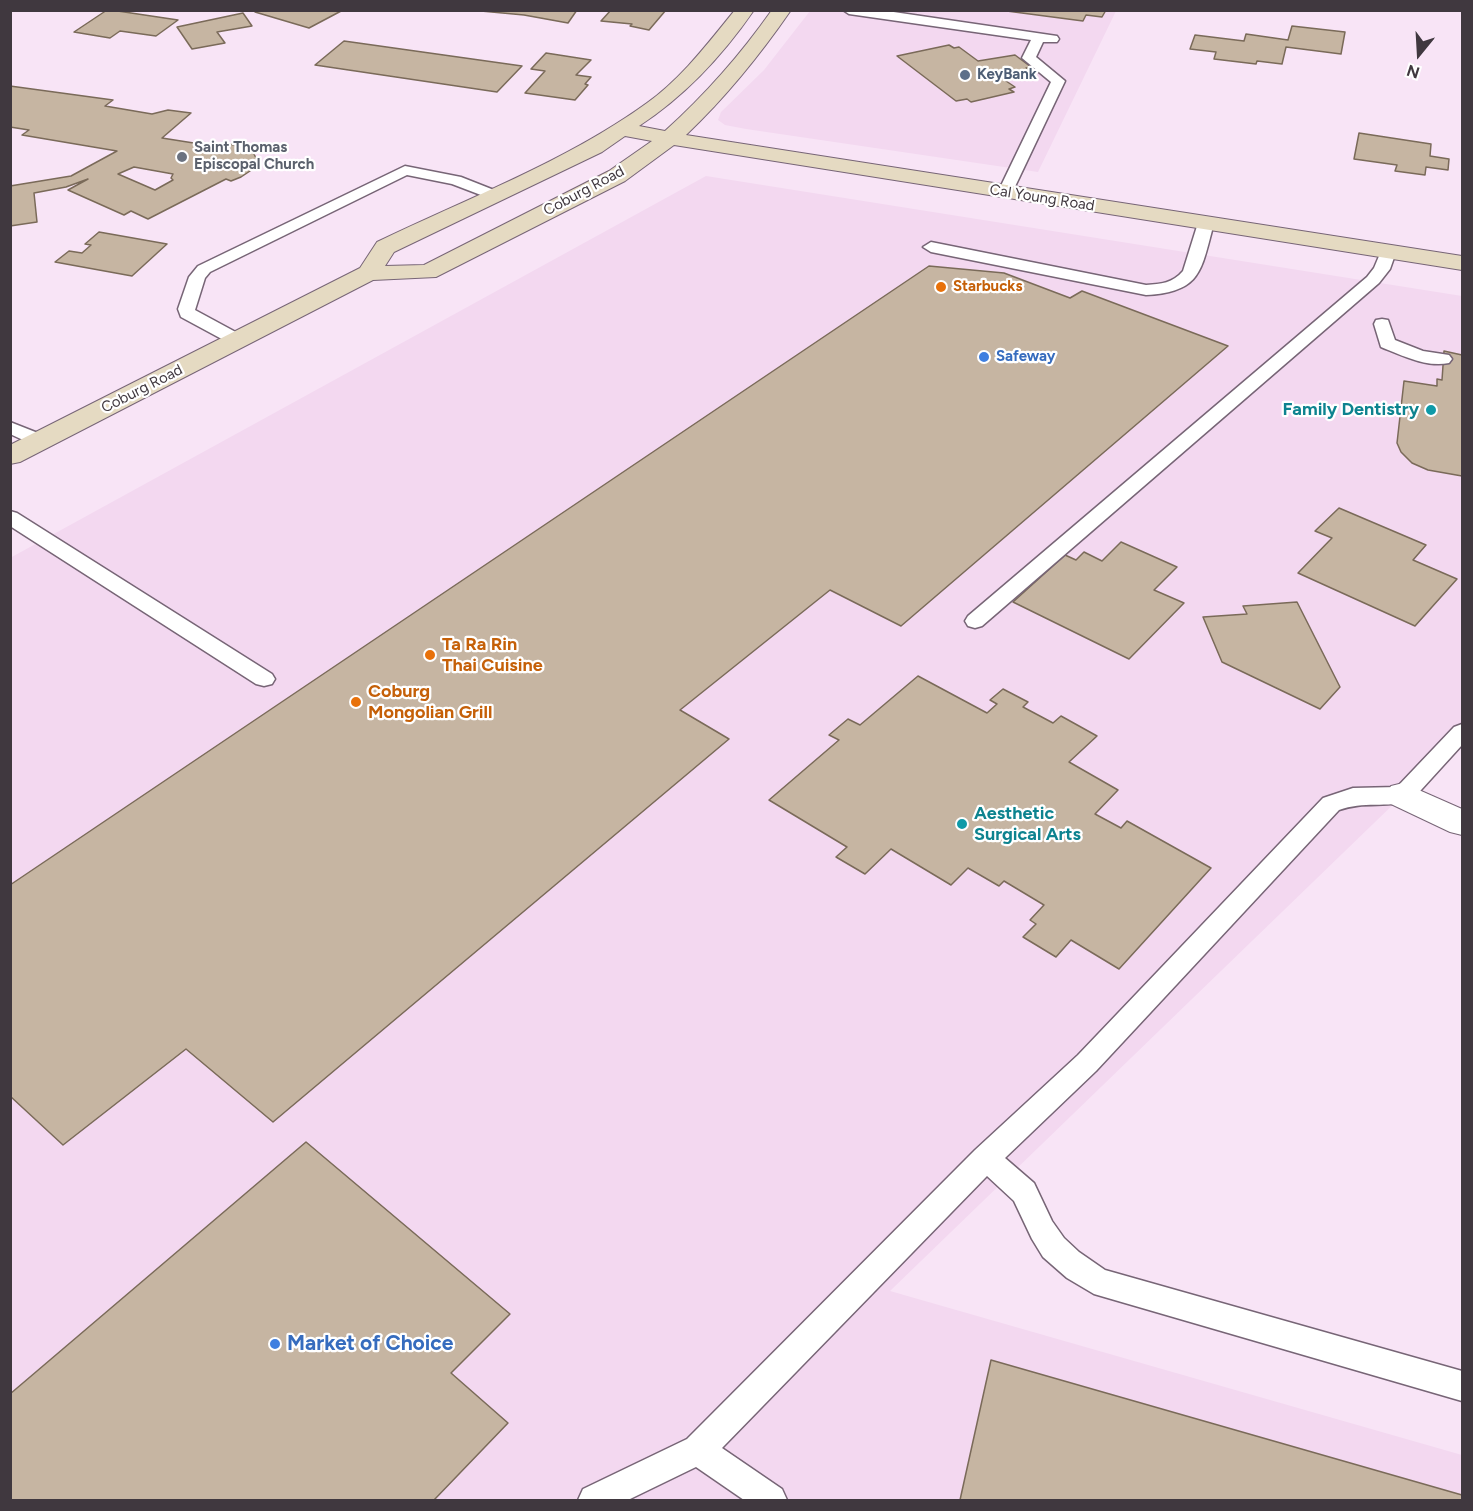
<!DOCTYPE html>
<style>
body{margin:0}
#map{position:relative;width:1473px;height:1511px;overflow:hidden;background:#f8e4f6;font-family:Figtree,sans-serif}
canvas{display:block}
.frame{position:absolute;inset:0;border:12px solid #40383f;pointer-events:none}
.north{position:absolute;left:1389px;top:24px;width:60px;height:60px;-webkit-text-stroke:4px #fff;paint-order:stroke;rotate:198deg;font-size:16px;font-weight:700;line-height:24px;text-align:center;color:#40383f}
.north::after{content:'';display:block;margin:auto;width:21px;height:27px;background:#40383f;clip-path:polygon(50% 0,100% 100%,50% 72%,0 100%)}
</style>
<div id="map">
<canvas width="1473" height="1511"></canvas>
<div class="frame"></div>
<div class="north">N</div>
</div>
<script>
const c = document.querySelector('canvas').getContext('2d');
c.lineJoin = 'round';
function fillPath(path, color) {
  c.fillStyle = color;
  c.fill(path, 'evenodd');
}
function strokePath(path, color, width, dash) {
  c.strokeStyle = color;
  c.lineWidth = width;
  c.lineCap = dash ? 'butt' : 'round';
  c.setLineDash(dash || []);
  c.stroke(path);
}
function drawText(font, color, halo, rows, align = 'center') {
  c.font = font + ' Figtree,sans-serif';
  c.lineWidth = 4.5;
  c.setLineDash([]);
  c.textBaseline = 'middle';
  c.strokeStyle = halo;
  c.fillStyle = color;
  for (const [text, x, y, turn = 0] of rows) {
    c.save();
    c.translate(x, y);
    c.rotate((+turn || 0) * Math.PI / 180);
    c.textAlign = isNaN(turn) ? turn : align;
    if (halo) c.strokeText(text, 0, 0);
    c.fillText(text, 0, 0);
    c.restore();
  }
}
const built = new Path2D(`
 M810,11H1116L1038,172L746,129L725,125L718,120L721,112L764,70Z
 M706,176L1462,296V732L1403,795L890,1291L1462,1455V1500H11L10,558Z`);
const building = new Path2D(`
 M107,10H111L178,20L156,36L120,31L110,38L74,32Z
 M257,10H343L309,28L255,12Z
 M470,10H577L568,23L524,15Z
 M611,10H666L649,30L630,26L632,24L601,21Z
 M999,10H1106L1102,17L1086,15L1083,21Z
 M243,13L252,26L217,32L225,43L192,49L177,27Z
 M1292,26L1345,32L1341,54L1286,47L1282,64L1257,61L1256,64L1214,59L1216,52L1190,49L1195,35L1244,41L1246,34L1288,40Z
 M344,41L522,66L497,92L315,65Z
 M949,45L954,48L959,47L978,61L1015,55L1031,67L1026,68L1029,70L1000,77L1015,87L1009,89L1014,92L971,102L967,99L956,101L897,56Z
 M546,53L591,60L576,75L591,77L585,84L588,85L575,100L525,93L545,71L531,69Z
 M10,86L113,100L105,106L152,114L168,110L191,113L162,138L219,147L225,142L253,152L258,162L253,169L241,177L231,181L226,179L148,219L131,211L124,215L68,190L88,179L66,187L34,193L37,222L10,226V186L71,176L117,151L22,135L29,130L10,127ZM134,167L173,174L171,178L173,180L155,190L118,174Z
 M1359,133L1431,144L1430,156L1449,159L1448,170L1426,167L1425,175L1395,171L1397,165L1354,159Z
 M99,232L167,244L132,276L55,262L69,251L82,253L91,245L85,244Z
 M929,266L1004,273L1070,298L1082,291L1228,346L901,626L830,590L680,710L729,739L273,1122L186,1049L63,1145L10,1096V885Z
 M1444,351L1462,355V476L1428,470L1412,463L1401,452L1397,443L1404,381L1437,386V379L1442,380Z
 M1339,508L1426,545L1413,560L1457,579L1415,626L1298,573L1332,538L1315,531Z
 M1121,542L1177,567L1154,590L1184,603L1129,659L1013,602L1065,555L1076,560L1084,552L1102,561Z
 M1297,602L1340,687L1320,709L1222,662L1203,617L1247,614L1243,606Z
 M918,676L987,713L997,704L990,700L1003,689L1028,702L1023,707L1053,723L1061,716L1097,736L1069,762L1118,790L1095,814L1121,828L1127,821L1211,868L1119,969L1071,940L1056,957L1023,937L1036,924L1030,920L1044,905L1004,881L999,886L968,868L951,885L891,849L865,874L836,857L847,847L769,800L839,740L829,735L848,719L860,725Z
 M306,1142L510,1314L451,1373L508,1423L434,1500H10V1394Z
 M991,1360L1462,1495V1500H960Z`);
const lane = new Path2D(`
 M843,10H880L1057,36L1059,39L1057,42H1043L1036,57L1065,81L1011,195H1001L998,192L1051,82L1022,58L1031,40L849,14Z
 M405,166L461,177L499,192L502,195L494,200L452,184L407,175L210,272L205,278L195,310L243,336L246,340L243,344H231L181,317L178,309L189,277L198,266Z
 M1206,218L1214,223C1201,270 1202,292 1146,295L931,252L923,247L931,242L1146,285C1161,284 1173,283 1183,271L1198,223Z
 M1388,247L1396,252L1390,269L1379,283L982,626L975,628L968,626L965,621L968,616L1367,277L1374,268L1382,249Z
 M1382,319L1388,320L1395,340L1423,351L1449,355L1452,359L1449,363C1427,368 1401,355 1381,347L1374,324L1376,320Z
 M10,422L48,437L50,441L48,445H34L10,434Z
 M10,511L17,513L272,674L275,679L272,684L264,686L256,684L10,526Z
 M1462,724V745L1411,801C1387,808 1363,801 1339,810L1096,1071L1005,1158L1034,1183L1052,1221L1064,1238L1079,1252L1105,1270L1462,1371V1401L1094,1294L1067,1278L1043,1257L1032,1239L1014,1201L987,1176L722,1448L782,1489L787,1500H744L696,1467L628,1500H578L583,1489L687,1439L975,1150L1078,1055L1323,798L1353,788L1397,787L1454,727Z`);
const street = new Path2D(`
 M1403,783L1462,809V835L1450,832L1391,804L1386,795L1391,786Z`);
const secondary = new Path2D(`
 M735,10H754C723,55 685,96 639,126L665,131C705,95 741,54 772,10H791C760,55 725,98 686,135L1462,256V270L674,145L625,181L436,277L373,280L20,462L10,464V445L360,268L377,242C466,199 567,161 647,103C682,78 708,43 735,10ZM625,136L652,141L609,171L424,265L385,266L394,252L602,152Z`);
const markers = [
 [965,75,6,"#5c6f8a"],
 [182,157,6,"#6b7280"],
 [941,287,6,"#e8710a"],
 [984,357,6,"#3f7fe0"],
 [1431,410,6,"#0f9aa8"],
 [430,655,6,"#e8710a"],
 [356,702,6,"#e8710a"],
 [962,824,6,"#0f9aa8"],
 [275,1344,6,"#3f7fe0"]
];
const farServicenames = [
 ["KeyBank",977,75]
];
const farWorshipnames = [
 ["Saint Thomas",194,148],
 ["Episcopal Church",194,165]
];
const farStreetnames = [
 ["Coburg Road",584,191,-28],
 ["Cal Young Road",1042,198,9],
 ["Coburg Road",142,389,-27]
];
const farFoodnames = [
 ["Starbucks",953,287]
];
const farShopnames = [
 ["Safeway",996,357]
];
const cultureNames = [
 ["Family Dentistry",1419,410],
 ["Aesthetic",974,814,"left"],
 ["Surgical Arts",974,835,"left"]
];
const foodNames = [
 ["Ta Ra Rin",442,645],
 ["Thai Cuisine",442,666],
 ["Coburg",368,692],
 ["Mongolian Grill",368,713]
];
const nearShopnames = [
 ["Market of Choice",287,1344]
];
fillPath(built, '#f3d8f0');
fillPath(building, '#c6b5a2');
strokePath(building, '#7a6a59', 1.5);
strokePath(lane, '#776576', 3);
strokePath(street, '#776576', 2);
strokePath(secondary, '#776576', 2);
fillPath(lane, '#fff');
fillPath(street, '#fff');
fillPath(secondary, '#e5dac2');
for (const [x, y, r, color] of markers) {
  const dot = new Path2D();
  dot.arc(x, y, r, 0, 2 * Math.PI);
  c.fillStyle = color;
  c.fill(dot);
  strokePath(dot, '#fff', 2);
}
drawText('bold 15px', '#4e5e75', '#fff', farServicenames, 'left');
drawText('bold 15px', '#5b616d', '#fff', farWorshipnames, 'left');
drawText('15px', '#40383f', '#fff', farStreetnames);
drawText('bold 15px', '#c56008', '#fff', farFoodnames, 'left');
drawText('bold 15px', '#366cbe', '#fff', farShopnames, 'left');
drawText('bold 18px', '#0d838f', '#fff', cultureNames, 'right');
drawText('bold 18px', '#c56008', '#fff', foodNames, 'left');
drawText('bold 21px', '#366cbe', '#fff', nearShopnames, 'left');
</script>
